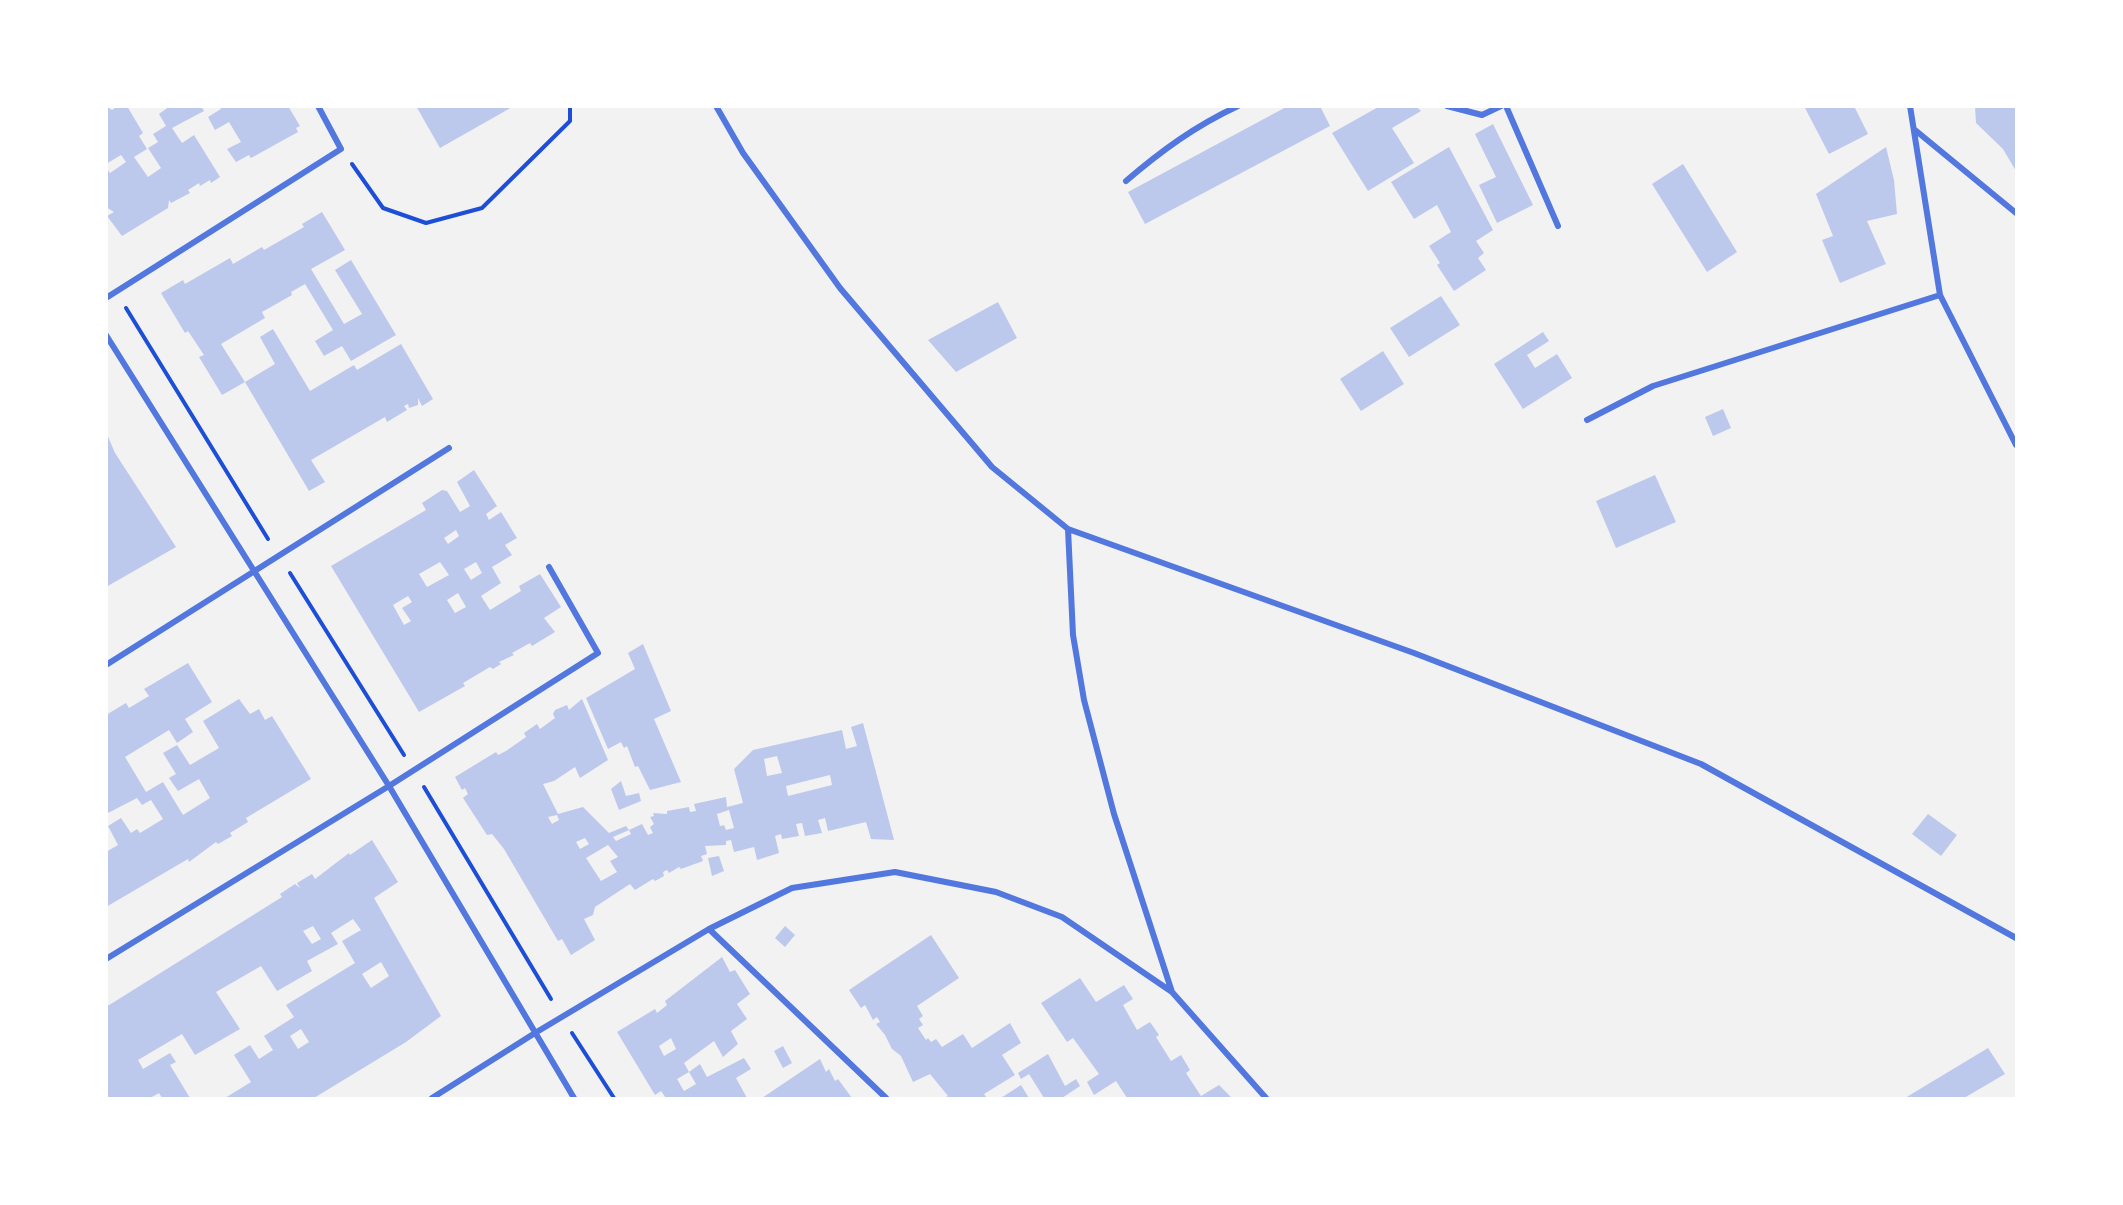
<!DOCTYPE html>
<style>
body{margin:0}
#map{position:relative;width:2123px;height:1205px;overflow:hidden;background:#f2f2f2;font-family:Ubuntu,sans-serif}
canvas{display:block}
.frame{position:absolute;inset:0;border:108px solid #fff;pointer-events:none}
</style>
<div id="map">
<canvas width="2123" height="1205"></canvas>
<div class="frame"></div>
</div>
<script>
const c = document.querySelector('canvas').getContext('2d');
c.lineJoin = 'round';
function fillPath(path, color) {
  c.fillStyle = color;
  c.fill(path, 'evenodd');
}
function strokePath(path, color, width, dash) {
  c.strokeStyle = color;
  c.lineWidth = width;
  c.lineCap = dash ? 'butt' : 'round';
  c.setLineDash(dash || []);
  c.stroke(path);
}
const building = new Path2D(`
 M106,106L112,110L118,106H127L143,133L139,136L147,149L134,157L148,177L161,168L148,148L158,142L153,134L166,126L159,114L170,106H201L204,111L172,128L182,143L194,135L220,177L211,183L210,180L200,186L199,183L188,190L190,193L171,203L169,200L168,208L122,236L107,216L114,212L106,207V167L110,173L126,162L121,155L106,164Z
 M219,106H288L300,126L296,128L298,132L251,158L249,155L236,162L227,149L241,142L229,122L215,130L208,117L221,109Z
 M416,106H514L440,148Z
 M1288,106H1320L1330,126L1145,224L1128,192Z
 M1380,106H1416L1421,111L1392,128L1414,163L1368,191L1332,133Z
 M1804,106H1854L1868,134L1829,154Z
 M1975,106H2016V171L2003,149L1976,123Z
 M1493,124L1533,205L1497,223L1479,185L1496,177L1475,134Z
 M1449,147L1493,230L1476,241L1484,253L1478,258L1486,270L1454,291L1437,265L1440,263L1429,246L1451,232L1437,205L1414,219L1391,182Z
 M1886,147L1894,180L1897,214L1867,221L1886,264L1840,283L1822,240L1833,236L1816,194Z
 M1683,164L1737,252L1707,272L1652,184Z
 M322,212L345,250L311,269L344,324L362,314L335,270L351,260L396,335L351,361L342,346L324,356L315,341L333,330L305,284L291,292L292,295L262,312L265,318L221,344L245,382L275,364L260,337L273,329L310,391L354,365L357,370L401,344L433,399L422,406L418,398V405L409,408L408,404L404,406L407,410L387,422L385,417L311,460L325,482L309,491L245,382L222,395L199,357L204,355L188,331L185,333L161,293L183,280L185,284L230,258L233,264L262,247L264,250L304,227L302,224Z
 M1441,296L1460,325L1409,357L1390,328Z
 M998,302L1017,338L956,372L928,340Z
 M1543,332L1549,341L1527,355L1535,368L1557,354L1572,378L1523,409L1494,364Z
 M1383,351L1404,384L1361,411L1340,379Z
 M1723,409L1731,428L1713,436L1705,417Z
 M106,432L115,453L176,547L106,587Z
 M474,470L497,506L486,514L489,520L501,512L517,538L505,545L512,555L492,567L501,583L481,596L490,610L521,591L519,586L540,574L561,607L544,618L555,632L532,646L530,643L512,653L514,655L499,662L501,664L493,669L490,667L463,683L465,686L419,712L331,566L426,510L422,503L442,490L447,491L460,512L470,506L457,482ZM456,530L459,536L448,544L444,538ZM440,562L449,575L427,587L419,574ZM476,562L482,573L471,580L464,569ZM458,593L466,607L455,613L447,600ZM408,596L412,602L402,608L411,621L404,625L393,605Z
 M1655,475L1676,522L1616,548L1596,501Z
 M643,644L671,711L654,719L681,782L650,790L638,766L635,767L627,746L624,748L621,742L608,749L586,698L635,669L628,653Z
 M188,663L212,702L185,719L193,732L177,743L169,730L125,757L146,792L163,782L183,815L210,798L199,779L178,791L169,778L176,774L163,753L177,745L190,765L219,748L203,721L239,699L250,714L259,709L265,720L272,716L311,779L246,818L248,822L230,833L232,836L218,844L216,842L189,862L188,859L106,907V852L118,845L108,826L121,818L131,833L137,829L140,833L163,819L151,800L142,805L137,798L106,814V715L126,703L129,708L149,696L144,689Z
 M582,699L608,760L580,778L575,767L554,781L543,784L558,814L583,807L609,833L626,826L629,830L613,837L616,841L631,834L629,830L642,824L648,835L653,833L650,827L654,824L650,817L654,816L653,813L667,814V811L689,807L690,812L696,811L694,804L726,797L727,807L743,803L734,769L753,750L842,730L846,749L857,746L851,727L863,723L894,840L871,839L866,822L828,831L825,818L818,820L822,833L805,836L802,823L796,824L799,836L782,839L781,834L775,836L779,853L757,860L754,847L734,852L731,840L726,841V845L705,846L707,854L701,856L703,861L681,869L679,867L669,873L667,870L663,872L664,876L655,881L653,879L635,890L630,884L595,907L593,915L584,919L595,940L571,955L562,939L558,941L504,849L492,834L487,835L463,798L468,794L465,788L462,790L455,777L496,752L498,755L506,751L526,737L524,733L537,724L540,729L555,718L553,714L555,710L567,705L569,710ZM777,756L782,773L767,776L764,759ZM830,775L832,785L788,796L786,786ZM729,810L734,828L726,830L724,825L720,826L717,814ZM557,815L559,820L552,824L548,817ZM585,838L589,844L580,849L576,842ZM608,845L618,857L610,861L617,872L601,881L586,858Z
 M621,781L626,796L639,793L641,801L619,810L611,789Z
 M1928,814L1957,835L1941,856L1912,834Z
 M372,840L398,882L374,898L441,1016L406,1042L314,1098H225L251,1082L234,1055L250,1045L259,1059L273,1050L264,1036L294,1017L286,1005L355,963L342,941L361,930L353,919L331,933L338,944L307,961L312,971L277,991L261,966L216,992L240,1029L195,1055L182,1034L138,1060L143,1069L170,1053L176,1062L170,1065L190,1098H162L159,1093L150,1098H106V1007L282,897L280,894L295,884L300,888L297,883L312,874L315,879L349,853L350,855ZM313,926L321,939L312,944L303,931ZM381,962L389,976L371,988L362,974ZM301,1029L309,1042L298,1049L290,1036Z
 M719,856L724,871L712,876L708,858Z
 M785,926L795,935L785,947L775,938Z
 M931,935L959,978L917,1006L923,1016L919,1019L923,1025L918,1028L926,1040L928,1038L931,1042L936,1039L942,1047L963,1034L972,1048L1010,1023L1021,1043L1002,1055L1015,1075L984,1094L987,1098H944L948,1096L930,1074L913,1082L901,1056L892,1049L885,1035L876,1024L880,1022L877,1017L873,1020L865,1005L861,1008L849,990Z
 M722,957L730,972L735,970L750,994L737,1004L747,1019L731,1031L738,1044L723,1057L714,1041L684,1063L689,1072L677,1079L684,1091L696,1084L689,1072L700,1064L707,1077L744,1058L751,1069L736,1078L747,1098H666L661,1091L655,1095L617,1032L655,1009L657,1013L667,1005L665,1001ZM671,1038L676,1049L664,1056L659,1046Z
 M1080,978L1096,1002L1124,985L1133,999L1123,1005L1137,1030L1150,1022L1159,1035L1156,1037L1171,1061L1181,1055L1190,1070L1186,1073L1201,1096L1219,1085L1232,1098H1127L1116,1081L1094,1095L1087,1082L1099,1074L1073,1038L1067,1042L1041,1003Z
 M783,1046L792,1063L783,1068L774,1051Z
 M1988,1048L2005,1074L1964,1098H1905Z
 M1048,1054L1065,1086L1076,1079L1080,1086L1062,1098H1044L1029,1074L1021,1079L1018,1073Z
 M820,1059L826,1072L829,1069L835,1081L838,1079L852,1098H762Z
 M1021,1085L1029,1098H1000L1004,1096Z`);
const path = new Path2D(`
 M352,164L383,208L426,223L482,208L570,121V106
 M126,308L268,539
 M290,573L404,755
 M424,787L551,999
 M572,1033L614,1098`);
const minor = new Path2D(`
 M716,106L743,153L840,288L992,467L1068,529L1414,653L1701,764L2016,938
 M1447,106L1482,115L1501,106
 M1506,106L1558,226
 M1910,106L1940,295L2016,445
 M1915,130L2016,213
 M1126,181C1161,151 1195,126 1238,106
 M106,298L341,149L318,106
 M106,335L389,786L574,1098
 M1587,420L1653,386L1940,295
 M1068,529L1073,635L1084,700L1114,814L1172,992
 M106,665L449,448
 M709,929L886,1098
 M106,959L389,786L598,653L549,567
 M432,1098L535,1033L709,929L792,888L895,872L996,892L1062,917L1172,992L1266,1098`);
fillPath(building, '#bdc9ec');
strokePath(path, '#1d4ed8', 4);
strokePath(minor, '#5277de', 6);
</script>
